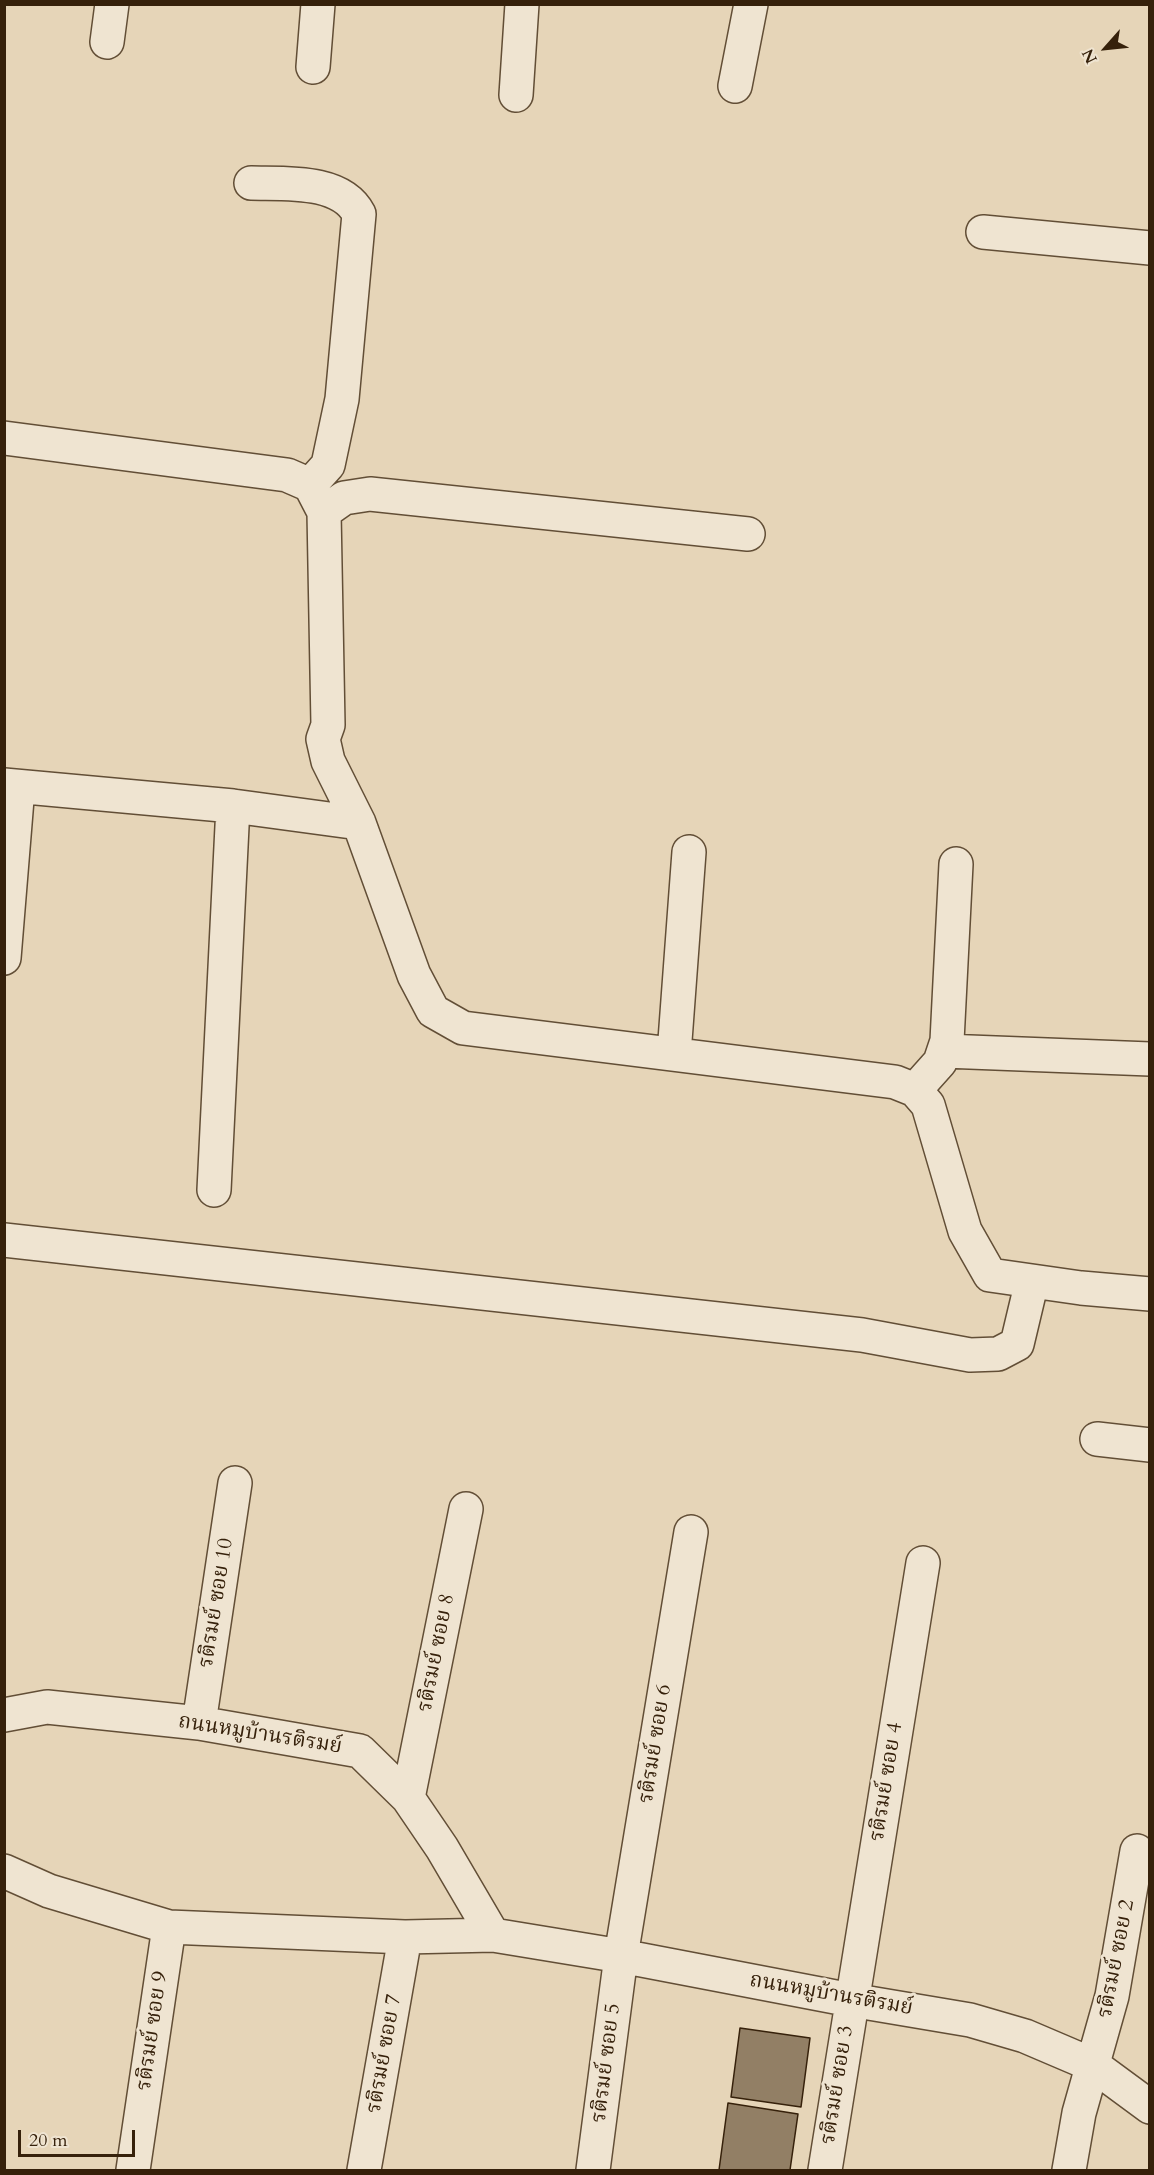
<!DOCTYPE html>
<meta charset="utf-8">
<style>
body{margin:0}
#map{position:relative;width:1154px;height:2175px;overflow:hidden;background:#e6d5b8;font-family:Cardo,serif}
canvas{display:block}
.frame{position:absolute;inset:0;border:6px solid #36210b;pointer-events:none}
.north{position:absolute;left:1076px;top:18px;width:60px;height:60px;-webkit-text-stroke:4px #efe4d1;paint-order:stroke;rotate:243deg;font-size:16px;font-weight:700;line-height:24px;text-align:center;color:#36210b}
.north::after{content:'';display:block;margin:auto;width:21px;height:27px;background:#36210b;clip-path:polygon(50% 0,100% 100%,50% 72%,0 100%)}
.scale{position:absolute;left:18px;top:2130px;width:117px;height:27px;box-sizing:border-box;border:3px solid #36210b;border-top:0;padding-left:8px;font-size:18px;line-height:21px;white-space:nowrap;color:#36210b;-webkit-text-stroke:4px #efe4d1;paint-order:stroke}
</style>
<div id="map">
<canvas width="1154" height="2175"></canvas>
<div class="frame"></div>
<div class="north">N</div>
<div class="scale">20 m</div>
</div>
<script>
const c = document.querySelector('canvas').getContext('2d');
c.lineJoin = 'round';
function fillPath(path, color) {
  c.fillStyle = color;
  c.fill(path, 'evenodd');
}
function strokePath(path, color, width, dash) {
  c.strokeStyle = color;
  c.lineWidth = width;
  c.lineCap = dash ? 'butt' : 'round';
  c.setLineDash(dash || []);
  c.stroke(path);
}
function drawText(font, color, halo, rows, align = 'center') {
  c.font = font + ' Cardo,"Noto Serif Thai",serif';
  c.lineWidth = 6;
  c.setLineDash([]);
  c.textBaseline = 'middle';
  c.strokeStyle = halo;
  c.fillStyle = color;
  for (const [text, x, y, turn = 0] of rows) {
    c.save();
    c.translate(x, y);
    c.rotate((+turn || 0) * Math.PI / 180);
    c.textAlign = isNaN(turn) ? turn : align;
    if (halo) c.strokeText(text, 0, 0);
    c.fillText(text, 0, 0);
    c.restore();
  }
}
const building = new Path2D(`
 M740,2028L810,2038L801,2107L731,2097Z
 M728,2103L798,2114L790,2170H719Z`);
const minor = new Path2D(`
 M107,42L112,4
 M313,67L318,4
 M735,86L751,4
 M516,95L522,4
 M251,183C285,184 341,179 359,214L342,399L328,465L310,485
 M983,232L1150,248
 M4,438L287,475L310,485L324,512L328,725L323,739L328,761L359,823L414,975L433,1011L463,1028L895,1082L915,1090L928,1105L965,1231L990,1275L1081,1288L1150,1294
 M324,512L344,498L370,494L748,534
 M4,785L233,806L359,823
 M4,958L18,787
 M944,1051L1150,1059
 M674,1054L689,852
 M915,1090L940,1062L947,1041L956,864
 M214,1190L233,806
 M4,1240L862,1335L970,1355L998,1354L1017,1344L1032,1281
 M1097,1439L1150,1445
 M4,1715L47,1707L199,1723L360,1751L408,1798L442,1848L493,1935
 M199,1723L235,1483
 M408,1798L466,1509
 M4,1871L49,1891L169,1927L405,1937L493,1935L621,1956L851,2000L970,2020L1025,2036L1093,2065L1150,2107
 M133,2170L169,1927
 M364,2170L405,1937
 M593,2170L621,1956L691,1532
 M825,2170L923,1563
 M1069,2170L1079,2113L1112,1996L1137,1851`);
const streetNames = [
 ["รติรมย์ ซอย 10",217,1603,-81],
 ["รติรมย์ ซอย 8",437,1653,-79],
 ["ถนนหมูบ้านรติรมย์",260,1735,9],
 ["รติรมย์ ซอย 6",656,1744,-81],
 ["รติรมย์ ซอย 4",887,1782,-81],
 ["รติรมย์ ซอย 2",1117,1959,-79],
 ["ถนนหมูบ้านรติรมย์",831,1995,10],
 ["รติรมย์ ซอย 9",153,2031,-82],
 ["รติรมย์ ซอย 7",385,2054,-80],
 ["รติรมย์ ซอย 5",607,2063,-83],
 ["รติรมย์ ซอย 3",838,2085,-81]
];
fillPath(building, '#927f65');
strokePath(building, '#36210b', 1.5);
strokePath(minor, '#624e36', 36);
strokePath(minor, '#efe4d1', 33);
drawText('21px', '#36210b', '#efe4d1', streetNames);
</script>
